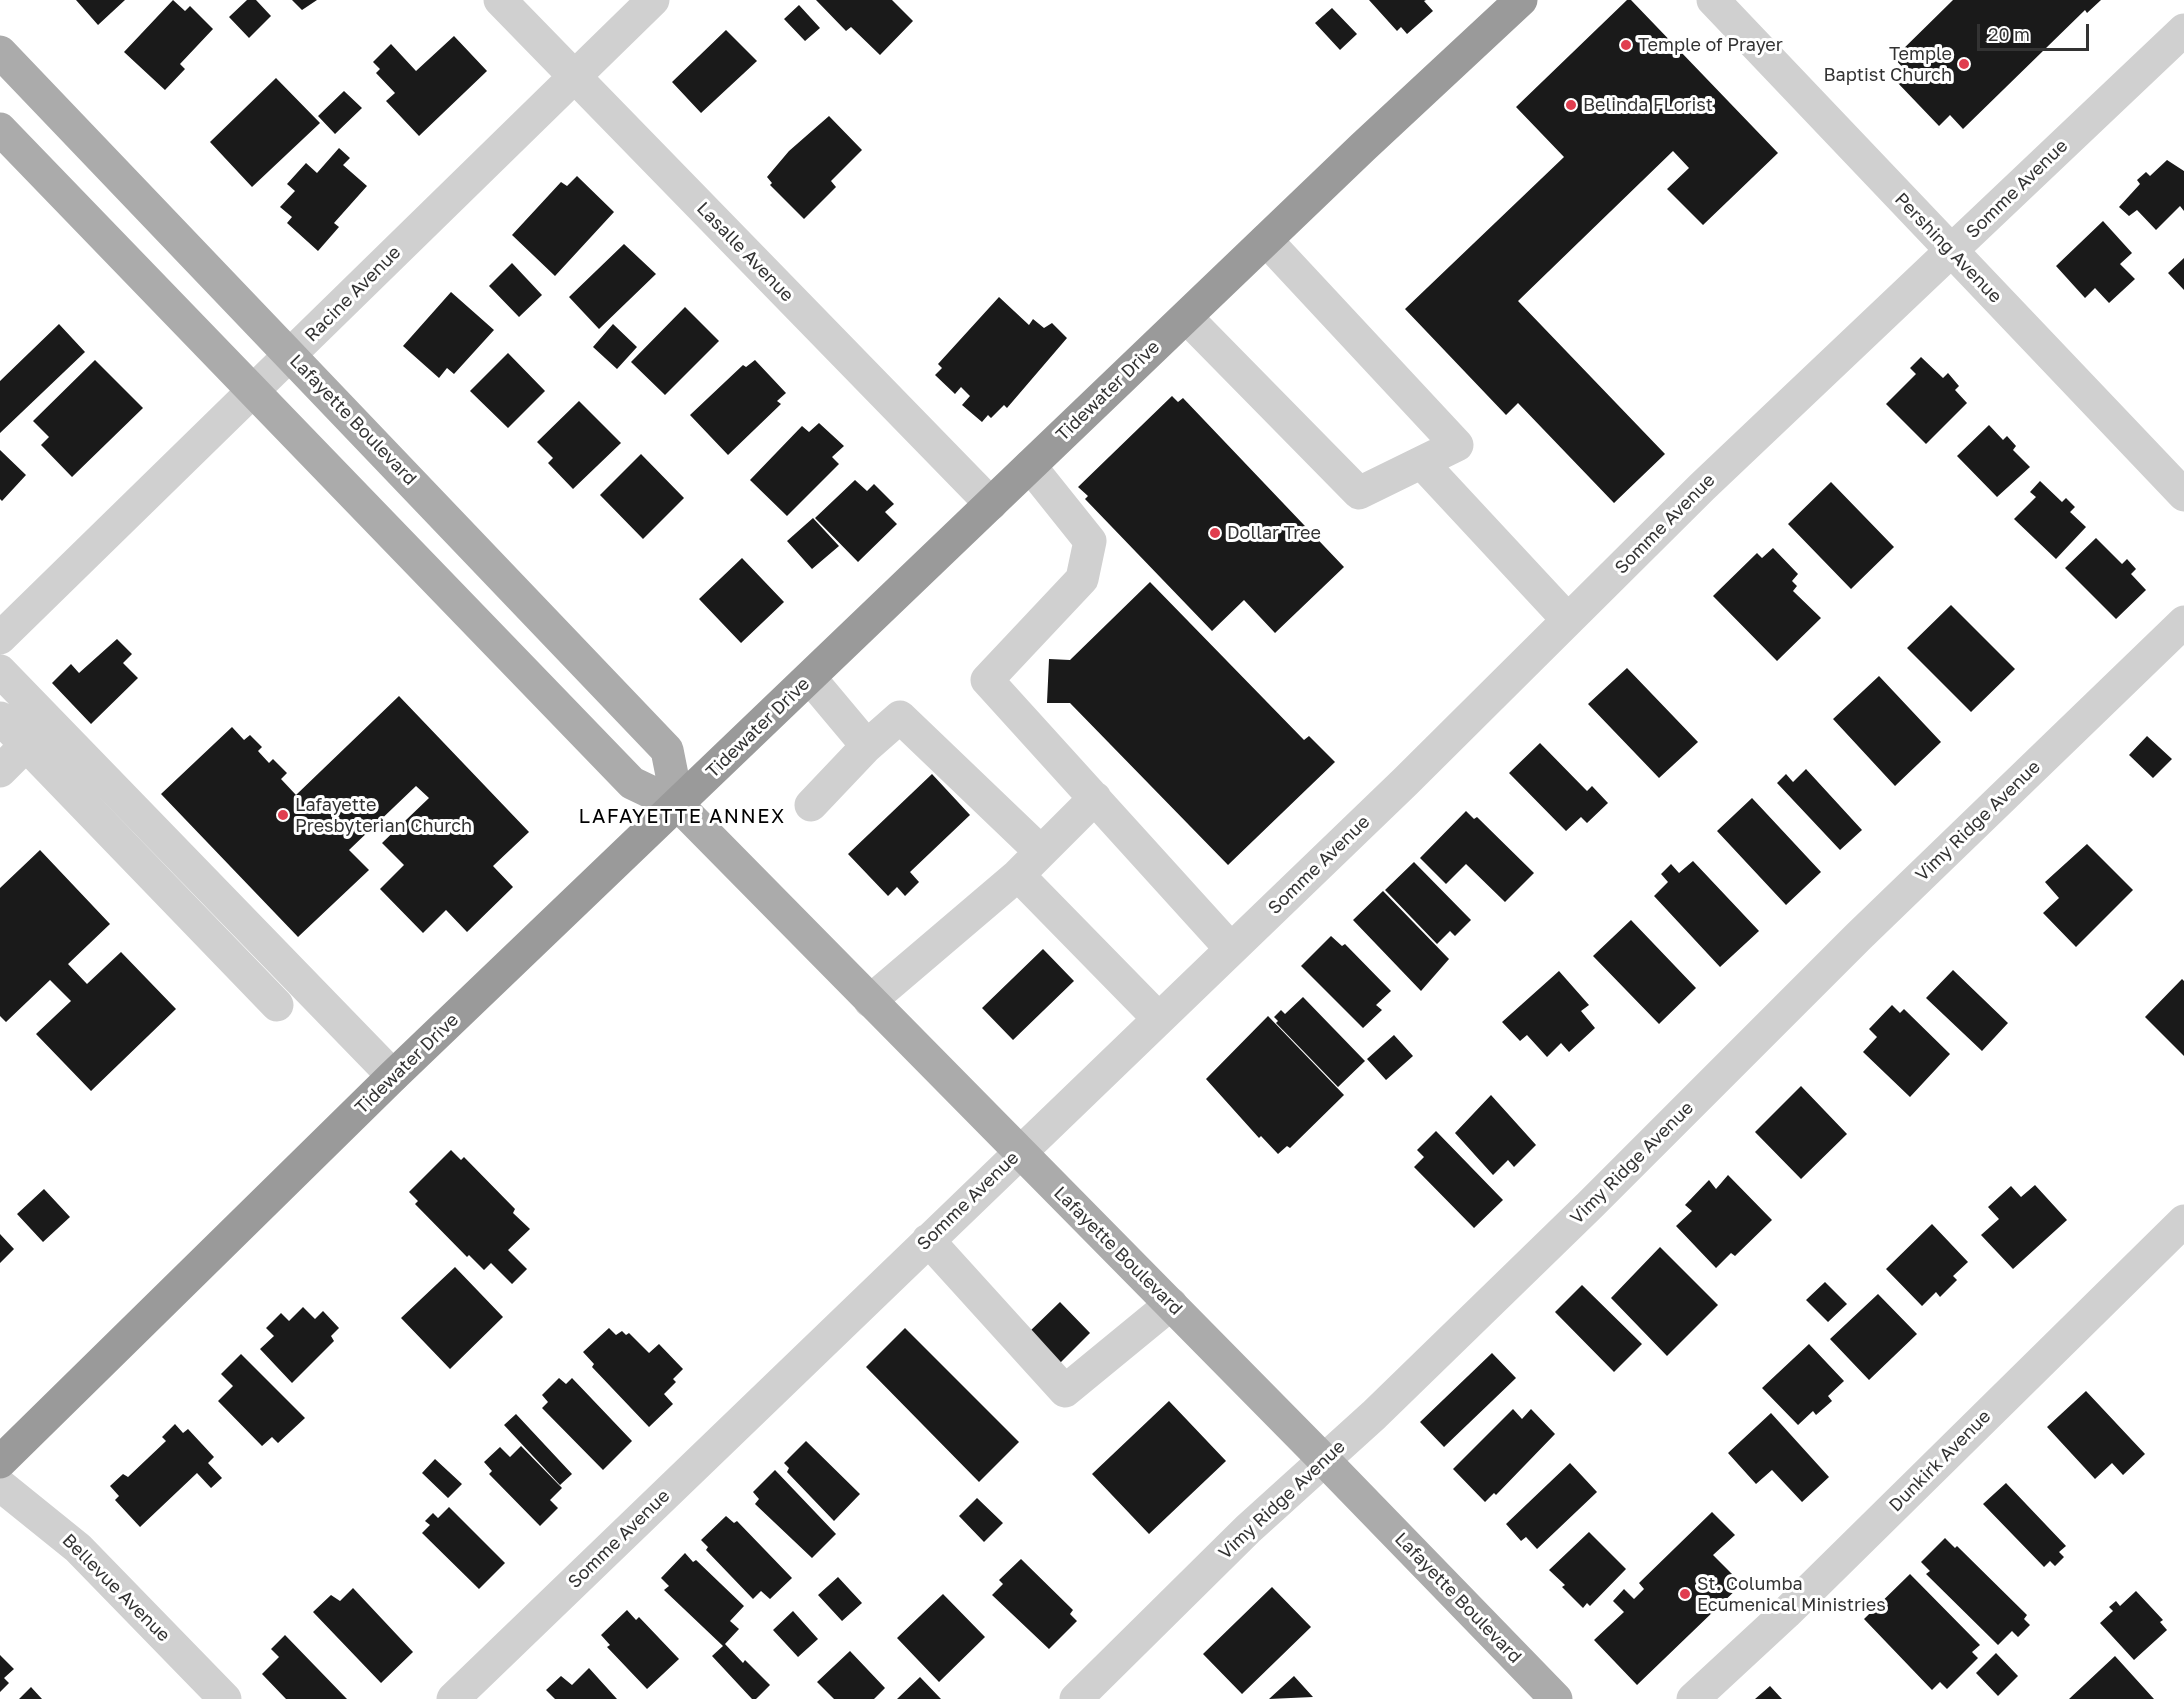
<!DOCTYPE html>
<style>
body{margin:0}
#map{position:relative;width:2184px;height:1699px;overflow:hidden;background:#fff;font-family:"Golos Text",sans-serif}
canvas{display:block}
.scale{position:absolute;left:1977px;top:24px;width:112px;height:27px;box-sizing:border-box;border:3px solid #333;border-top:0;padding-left:8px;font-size:18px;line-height:21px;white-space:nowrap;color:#333;-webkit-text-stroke:4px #fff;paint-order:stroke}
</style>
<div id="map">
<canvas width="2184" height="1699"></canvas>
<div class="scale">20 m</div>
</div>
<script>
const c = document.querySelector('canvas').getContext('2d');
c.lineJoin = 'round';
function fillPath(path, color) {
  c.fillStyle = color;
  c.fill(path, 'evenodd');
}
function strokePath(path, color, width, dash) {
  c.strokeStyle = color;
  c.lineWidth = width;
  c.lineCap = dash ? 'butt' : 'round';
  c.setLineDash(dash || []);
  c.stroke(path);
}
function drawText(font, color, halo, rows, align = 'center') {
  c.font = font + ' "Golos Text",sans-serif';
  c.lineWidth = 6;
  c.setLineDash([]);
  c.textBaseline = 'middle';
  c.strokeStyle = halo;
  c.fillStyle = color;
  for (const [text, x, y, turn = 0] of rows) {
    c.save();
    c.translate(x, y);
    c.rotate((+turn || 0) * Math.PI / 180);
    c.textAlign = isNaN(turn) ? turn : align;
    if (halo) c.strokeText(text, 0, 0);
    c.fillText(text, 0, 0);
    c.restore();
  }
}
const building = new Path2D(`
 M76,0H125L98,25Z
 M173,0L185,11L190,6L213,29L180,64L185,69L165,90L124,52Z
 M247,0H256L271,16L249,38L229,17Z
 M292,0H317L302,10Z
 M816,0H892L913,21L880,55L851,27L846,31Z
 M1369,0H1426L1424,1L1433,11L1407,34L1401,27L1397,31Z
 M1627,0H1631L1778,153L1703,225L1667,189L1689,168L1673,151L1518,301L1665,454L1614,503L1518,403L1506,415L1405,309L1564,157L1516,107Z
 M1953,0H2101L2087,13L2085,10L1963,129L1950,115L1939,126L1895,80L1905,70L1894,58Z
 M799,5L820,28L805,41L784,19Z
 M1332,8L1357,34L1340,50L1315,23Z
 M726,30L757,61L701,113L672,82Z
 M454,36L487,71L419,136L386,101L395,93L376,73L380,69L373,62L391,44L416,71Z
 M276,78L320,123L252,187L210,142Z
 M344,91L362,108L335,134L318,116Z
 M829,116L862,150L831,181L836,187L804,219L770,185L772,183L767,177L789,151Z
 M339,148L350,158L343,165L367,186L334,223L339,227L318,251L287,223L292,217L280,207L295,191L287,184L306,163L317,173Z
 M2167,160L2184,171V211L2180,206L2156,230L2137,210L2129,216L2119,207L2140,184L2137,180L2146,172L2150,176Z
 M577,176L614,212L555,276L512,235L561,182L567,186Z
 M2103,221L2132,253L2120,264L2135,279L2109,303L2095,288L2085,298L2056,266Z
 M624,244L656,274L599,329L569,297Z
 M2184,258V290L2168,273Z
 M512,263L542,295L519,317L489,286Z
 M451,292L494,330L454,374L447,368L439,378L403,346Z
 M999,297L1029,325L1033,319L1044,328L1052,323L1067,338L1007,408L1004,405L991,418L988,415L982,422L962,405L970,396L961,387L955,394L935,375L942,368L938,364Z
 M685,307L719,341L665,395L631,362Z
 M59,324L85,352L0,433V381Z
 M613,324L637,347L617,369L593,347Z
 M508,353L545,391L508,428L470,391Z
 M1921,357L1943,378L1948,373L1959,386L1955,390L1967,403L1926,444L1886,404L1916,374L1910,368Z
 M95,360L143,408L72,477L41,445L49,437L33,421Z
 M755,360L786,393L777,401L781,404L728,455L690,415L743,365L746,367Z
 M1172,396L1178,402L1183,398L1344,567L1275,633L1244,600L1212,631L1085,499L1088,496L1078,487Z
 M579,401L621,443L573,489L548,463L553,458L537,442Z
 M819,423L844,446L832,457L839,464L787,516L750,480L802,426L809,432Z
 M1989,425L2003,440L2007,436L2016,446L2013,450L2030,467L1997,497L1957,456Z
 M0,450L26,475L2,501L0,499Z
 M641,454L684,498L643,539L600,495Z
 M855,480L867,491L874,484L894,504L885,512L897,524L858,562L815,518Z
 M2040,481L2062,502L2066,498L2075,507L2070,512L2086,527L2056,559L2014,519L2036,497L2030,492Z
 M1831,482L1894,547L1851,589L1788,524Z
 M813,518L839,546L812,569L787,541Z
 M2096,538L2122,564L2127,559L2136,569L2131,574L2146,590L2116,619L2065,568Z
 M1773,548L1798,574L1792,581L1797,586L1793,591L1821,618L1777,661L1713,596L1757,553L1762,558Z
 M742,558L784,602L741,643L699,599Z
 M1150,582L1304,740L1309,736L1335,762L1228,865L1070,703H1047L1049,659L1070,660Z
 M1951,605L2015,669L1971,712L1907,648Z
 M117,639L132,654L123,663L138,678L91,724L52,683L71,664L79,673Z
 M1627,668L1698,742L1659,778L1588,704Z
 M1879,676L1941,742L1895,786L1833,719Z
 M399,696L529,832L493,866L513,887L467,932L446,910L423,933L380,889L404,865L382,843L429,798L416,786L349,850L369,870L298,937L161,794L232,727L244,740L250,735L262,747L258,751L269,763L273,759L287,773L281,779L296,795Z
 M2147,736L2172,759L2153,778L2129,755Z
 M1540,743L1587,791L1592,786L1608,803L1587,823L1581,817L1566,831L1509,773Z
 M1806,769L1862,830L1840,850L1777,783L1786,774L1793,782Z
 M932,774L970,815L910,872L919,882L905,896L897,887L888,896L848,854Z
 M1752,798L1821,872L1786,905L1717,831Z
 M1466,811L1474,819L1477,817L1534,873L1505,902L1466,864L1446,884L1420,858Z
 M2087,844L2133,890L2076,947L2043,913L2059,898L2045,882Z
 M40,850L110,924L68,964L87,984L121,952L176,1009L91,1091L36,1034L71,1001L50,980L6,1022L0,1016V888Z
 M1693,861L1759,931L1720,967L1654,896L1668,882L1661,874L1671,864L1679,873Z
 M1414,862L1471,920L1455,936L1450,931L1437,944L1385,890Z
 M1383,891L1449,959L1421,991L1353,920Z
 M1631,920L1696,988L1659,1024L1593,956Z
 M1331,936L1342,946L1345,944L1391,991L1376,1005L1382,1010L1363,1028L1301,966Z
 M1043,949L1074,981L1013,1040L982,1008Z
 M1953,970L2008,1023L1982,1051L1926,998Z
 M1559,971L1589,1005L1581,1011L1595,1028L1569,1052L1561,1043L1547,1057L1527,1035L1520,1041L1502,1022Z
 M2182,979L2184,981V1056L2145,1017Z
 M1303,997L1365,1061L1338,1087L1276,1023L1278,1021L1274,1017L1281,1010L1285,1014Z
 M1892,1005L1900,1013L1904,1009L1950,1054L1910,1097L1863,1052L1877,1037L1869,1029Z
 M1268,1016L1344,1095L1290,1148L1287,1146L1278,1154L1261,1136L1259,1138L1206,1079Z
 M1394,1035L1413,1056L1386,1080L1367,1059Z
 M1801,1086L1847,1134L1801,1179L1755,1132Z
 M1491,1095L1536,1145L1514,1167L1508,1160L1493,1175L1455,1133Z
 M1436,1131L1503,1200L1474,1228L1414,1167L1424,1157L1417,1150Z
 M451,1150L461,1160L464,1157L515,1209L513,1213L530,1229L508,1250L527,1269L512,1284L491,1263L484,1270L469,1255L467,1257L415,1204L418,1201L409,1192Z
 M1728,1175L1772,1220L1735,1256L1731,1253L1716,1268L1676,1226L1692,1211L1685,1205L1709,1180L1716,1189Z
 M2035,1185L2067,1220L2013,1269L1981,1235L1999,1219L1988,1207L2011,1186L2021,1197Z
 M44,1189L70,1217L43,1242L17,1214Z
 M1932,1224L1968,1262L1953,1276L1957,1280L1940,1297L1936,1292L1922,1306L1886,1269Z
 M0,1234L14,1249L0,1263Z
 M1660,1247L1718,1305L1667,1356L1611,1298Z
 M455,1267L503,1317L450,1369L401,1318Z
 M1825,1282L1847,1304L1828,1322L1806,1300Z
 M1582,1285L1642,1344L1614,1372L1555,1312Z
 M1878,1294L1917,1334L1869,1380L1830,1339Z
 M1060,1302L1090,1333L1059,1364L1028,1333Z
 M303,1307L315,1319L323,1311L339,1328L331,1336L334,1341L292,1383L260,1349L274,1336L266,1328L281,1313L289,1321Z
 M609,1328L616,1335L622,1331L626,1335L629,1333L649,1353L659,1344L683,1369L673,1379L676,1382L664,1394L673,1404L649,1427L592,1367L594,1364L583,1352Z
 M905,1328L1019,1442L979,1482L866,1367Z
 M1809,1344L1844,1381L1828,1396L1832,1401L1816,1415L1813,1411L1798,1425L1762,1388Z
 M1492,1353L1516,1378L1444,1447L1420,1422Z
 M241,1354L305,1418L278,1443L272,1437L262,1446L218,1401L233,1386L221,1374Z
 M559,1378L566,1384L572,1378L632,1441L603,1470L542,1408L548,1402L542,1395Z
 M2086,1391L2145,1454L2123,1475L2112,1463L2095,1479L2047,1427Z
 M1169,1401L1226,1461L1149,1534L1092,1474Z
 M1513,1409L1522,1419L1531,1409L1555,1434L1496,1495L1494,1493L1485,1502L1453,1469Z
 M1771,1413L1829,1477L1802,1502L1772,1470L1756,1484L1728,1453Z
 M516,1414L572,1474L560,1485L504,1425Z
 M175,1424L183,1433L188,1429L214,1457L208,1463L222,1478L211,1488L197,1473L140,1527L115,1500L119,1496L110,1486L123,1474L128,1477L166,1441L162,1437Z
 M806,1441L860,1494L834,1521L787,1472L789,1468L784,1463Z
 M521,1446L562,1488L550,1500L558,1508L540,1526L489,1474L492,1471L484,1462L500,1447L510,1457Z
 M435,1459L462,1484L448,1498L422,1473Z
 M1570,1463L1597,1492L1537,1549L1526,1537L1521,1541L1506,1524Z
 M775,1470L836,1534L812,1558L755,1504L759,1499L753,1492Z
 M2006,1483L2066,1546L2059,1552L2064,1557L2055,1566L2050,1561L2044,1567L1983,1504Z
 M977,1498L1003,1523L984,1542L959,1516Z
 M449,1507L505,1563L479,1589L422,1533L430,1525L425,1521L433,1513L438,1518Z
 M1712,1512L1735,1535L1713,1555L1742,1584L1637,1685L1594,1640L1624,1612L1613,1601L1624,1589L1634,1599L1644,1589L1639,1583Z
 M726,1516L734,1523L737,1521L792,1578L770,1599L761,1591L753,1599L706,1550L708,1547L701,1540Z
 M1589,1532L1626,1569L1590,1606L1587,1603L1583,1608L1562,1587L1565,1585L1549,1570Z
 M1945,1538L1955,1548L1957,1546L2027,1615L2024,1619L2030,1625L2018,1637L2012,1631L1998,1645L1926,1574L1930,1571L1921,1562Z
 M685,1553L693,1562L696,1560L744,1606L730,1621L739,1629L725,1644L743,1663L745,1660L770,1685L756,1699H752L712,1656L723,1646L664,1590L669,1586L661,1578Z
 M1021,1559L1073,1610L1070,1614L1077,1621L1049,1649L992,1595L1003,1584L999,1580Z
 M1910,1574L1980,1645L1972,1652L1978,1658L1947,1689L1940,1682L1932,1690L1864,1619Z
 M838,1577L862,1603L842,1621L818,1595Z
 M1272,1587L1311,1627L1242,1694L1203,1654Z
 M353,1588L413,1652L381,1683L313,1612L331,1595L340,1601Z
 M2136,1591L2163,1620L2160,1622L2167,1630L2134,1660L2100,1623L2113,1611L2109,1607L2116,1601L2120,1606Z
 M943,1594L985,1637L939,1682L897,1638Z
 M627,1610L636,1620L639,1617L679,1659L647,1689L607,1647L610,1645L601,1635Z
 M793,1611L818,1639L798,1657L773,1630Z
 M285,1635L347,1699H286L262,1674L279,1657L271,1649Z
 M850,1651L885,1688L874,1699H834L817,1682Z
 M1996,1653L2018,1676L1998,1696L1976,1673Z
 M0,1655L14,1669L4,1678L9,1683L0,1692Z
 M2115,1656L2154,1699H2069Z
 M589,1668L617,1699H555L546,1690L561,1676L572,1685Z
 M1294,1676L1313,1697L1269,1699Z
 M920,1677L941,1699H897Z
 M1770,1686L1782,1699H1755Z
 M31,1687L42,1699H19Z`);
const minor = new Path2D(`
 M500,0L991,504
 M1713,0L2184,495
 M1186,317L1359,493L1457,445L1266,240
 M1422,463L1568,620
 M1030,466L1090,541L1082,579L987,680L1231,949
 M0,638L653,0
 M0,671L393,1076
 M810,678L867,746L900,717L1041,852
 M0,718L277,1005
 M0,771L26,745
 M1095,798L1018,875L1159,1019
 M811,805L867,746
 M870,1001L1018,875
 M928,1240L1065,1391L1171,1304
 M0,1485L78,1548L225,1699
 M453,1699L1405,782L1702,487L2184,30
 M1076,1699L1248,1529L1374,1415L1590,1205L1859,936L2184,622
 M1693,1699L1786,1613L2184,1221`);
const major = new Path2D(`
 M0,52L667,750L678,805
 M0,129L632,783L678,805L1324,1460L1556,1699`);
const highway = new Path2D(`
 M0,1462L393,1076L1363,147L1521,0`);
const markers = [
 [1626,45,6,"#e03e4f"],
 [1964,64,6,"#e03e4f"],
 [1571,105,6,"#e03e4f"],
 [1215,533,6,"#e03e4f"],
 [283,815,6,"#e03e4f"],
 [1685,1594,6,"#e03e4f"]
];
const poiNames = [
 ["Temple of Prayer",1638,45],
 ["Temple",1952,54,"right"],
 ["Baptist Church",1952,75,"right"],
 ["Belinda FLorist",1583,105],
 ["Dollar Tree",1227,533],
 ["Lafayette",295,805],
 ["Presbyterian Church",295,826],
 ["St. Columba",1697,1584],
 ["Ecumenical Ministries",1697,1605]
];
const streetNames = [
 ["Somme Avenue",2017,189,-44],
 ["Pershing Avenue",1948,248,46],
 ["Lasalle Avenue",745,252,46],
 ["Racine Avenue",353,294,-45],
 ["Tidewater Drive",1108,391,-44],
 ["Lafayette Boulevard",353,420,46],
 ["Somme Avenue",1665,524,-45],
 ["Tidewater Drive",758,728,-44],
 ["Vimy Ridge Avenue",1978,821,-44],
 ["Somme Avenue",1319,865,-44],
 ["Tidewater Drive",407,1064,-44],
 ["Vimy Ridge Avenue",1632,1163,-45],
 ["Somme Avenue",968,1201,-44],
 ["Lafayette Boulevard",1118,1251,45],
 ["Dunkirk Avenue",1940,1461,-45],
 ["Vimy Ridge Avenue",1282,1500,-43],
 ["Somme Avenue",619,1539,-44],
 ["Bellevue Avenue",116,1588,45],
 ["Lafayette Boulevard",1458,1598,46]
];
const neighbourhoodNames = [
 ["LAFAYETTE ANNEX",682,817]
];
fillPath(building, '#1a1a1a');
strokePath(minor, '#d0d0d0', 33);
strokePath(major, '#ababab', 33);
strokePath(highway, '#9a9a9a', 33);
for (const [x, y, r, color] of markers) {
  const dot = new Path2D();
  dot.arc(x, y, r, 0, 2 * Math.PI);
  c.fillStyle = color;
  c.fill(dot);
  strokePath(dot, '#fff', 2);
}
drawText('18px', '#333', '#fff', poiNames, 'left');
drawText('18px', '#333', '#fff', streetNames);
c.letterSpacing = '1.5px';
drawText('20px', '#000', '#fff', neighbourhoodNames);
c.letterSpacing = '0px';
</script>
